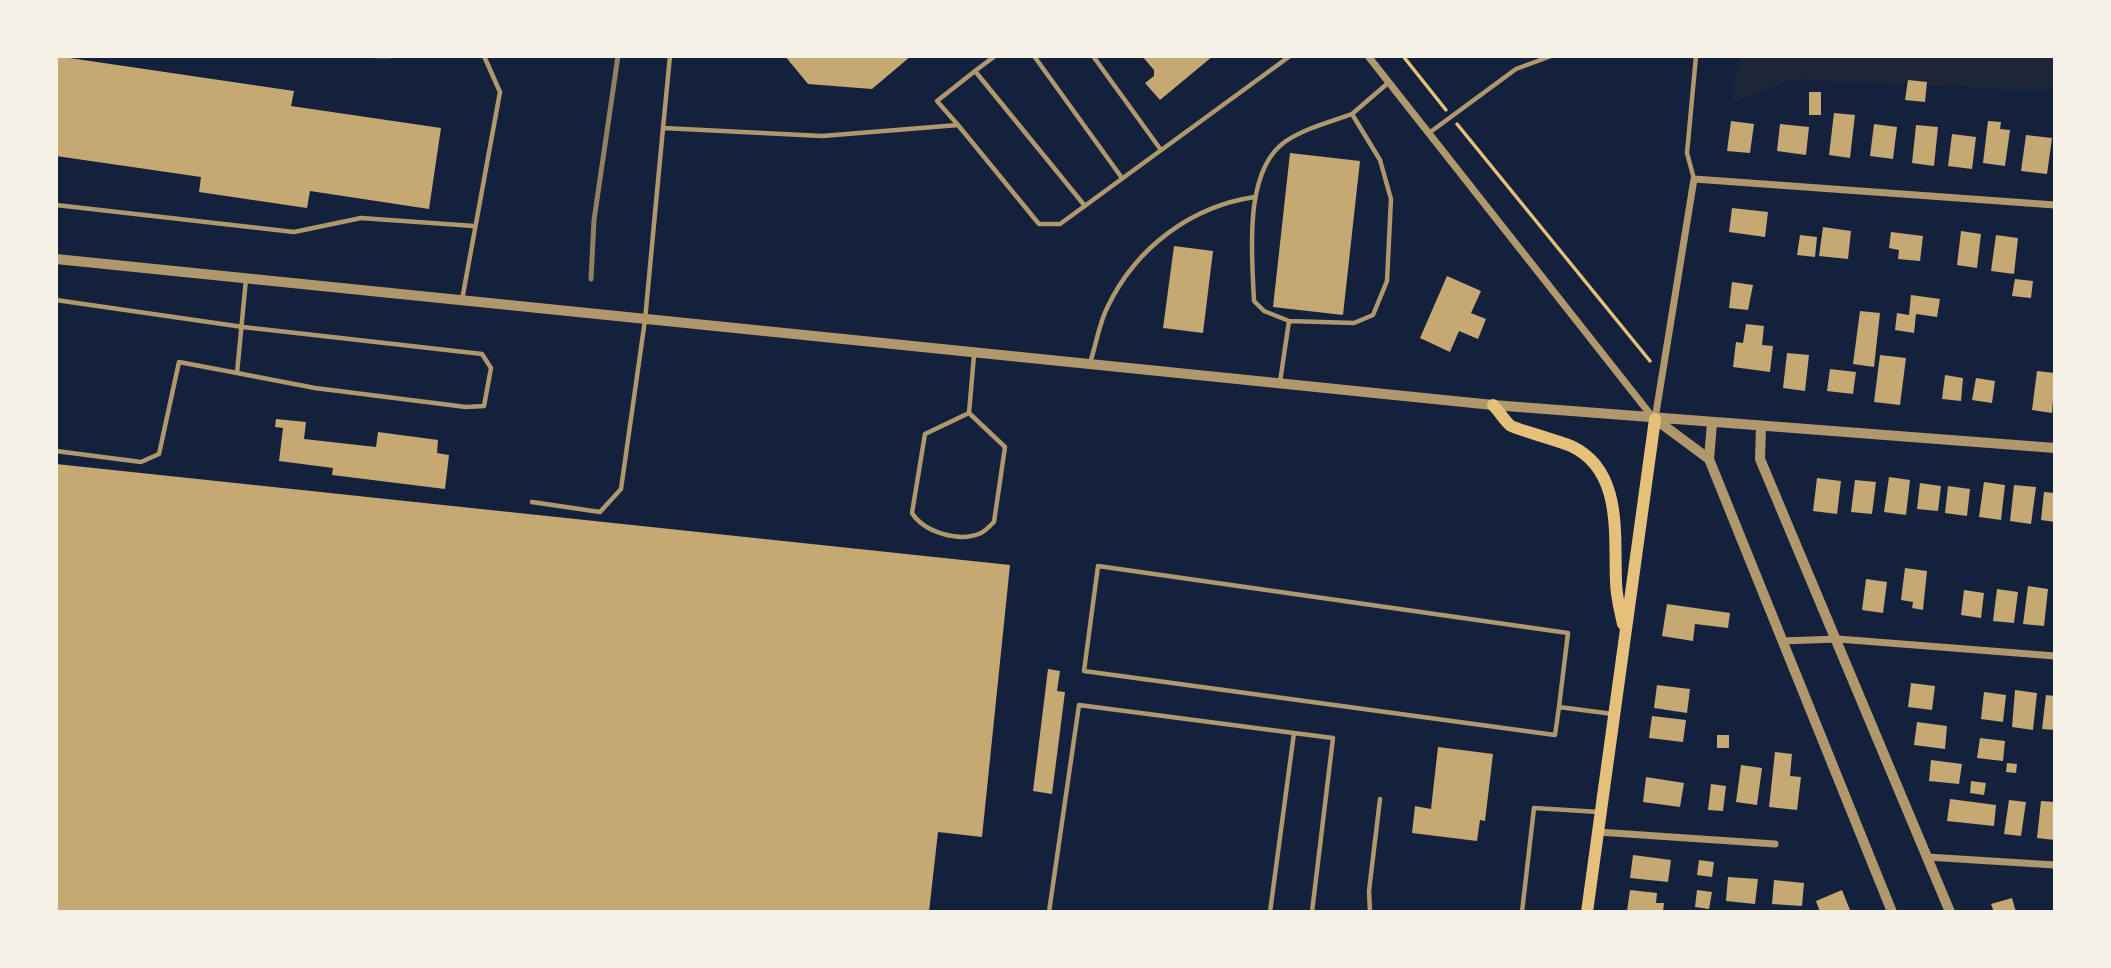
<!DOCTYPE html>
<style>
body{margin:0}
#map{position:relative;width:2111px;height:968px;overflow:hidden;background:#14213d;font-family:"Source Sans 3",sans-serif}
canvas{display:block}
.frame{position:absolute;inset:0;border:58px solid #f6f1e7;pointer-events:none}
</style>
<div id="map">
<canvas width="2111" height="968"></canvas>
<div class="frame"></div>
</div>
<script>
const c = document.querySelector('canvas').getContext('2d');
c.lineJoin = 'round';
function fillPath(path, color) {
  c.fillStyle = color;
  c.fill(path, 'evenodd');
}
function strokePath(path, color, width, dash) {
  c.strokeStyle = color;
  c.lineWidth = width;
  c.lineCap = dash ? 'butt' : 'round';
  c.setLineDash(dash || []);
  c.stroke(path);
}
const green = new Path2D(`
 M1741,56H2055V91L1793,79L1731,103Z`);
const building = new Path2D(`
 M56,56L294,91L291,106L441,128L429,209L310,191L307,208L199,192L201,177L56,156Z
 M785,56H911L872,89L808,84Z
 M1142,56H1213L1160,100L1145,83L1154,76V70Z
 M1908,80L1927,82L1925,102L1905,100Z
 M1809,92H1821V115H1809Z
 M1834,113L1855,115L1850,158L1829,155Z
 M1731,121L1754,124L1750,153L1727,151Z
 M1988,121L2001,122L2000,129L2010,130L2005,166L1983,163Z
 M1780,124L1809,127L1806,155L1777,151Z
 M1874,124L1897,127L1893,159L1870,156Z
 M1916,125L1938,127L1934,166L1912,163Z
 M1952,134L1976,137L1972,169L1948,166Z
 M2026,135L2052,138L2047,174L2021,171Z
 M1290,153L1360,161L1343,315L1273,307Z
 M1732,208L1768,212L1765,237L1729,232Z
 M1823,227L1851,231L1848,259L1819,256Z
 M1961,231L1981,234L1977,268L1957,265Z
 M1891,232L1923,236L1920,261L1898,259L1899,250L1889,248Z
 M1800,235L1817,237L1815,257L1797,255Z
 M1996,235L2018,238L2014,274L1991,271Z
 M1174,246L1213,251L1203,333L1163,328Z
 M1447,276L1481,291L1471,313L1486,319L1478,339L1459,331L1450,352L1420,338Z
 M2015,279L2033,281L2031,298L2012,296Z
 M1732,282L1753,285L1748,310L1729,308Z
 M1911,295L1940,299L1937,317L1916,314L1914,333L1895,330L1897,313L1909,315Z
 M1860,311L1880,313L1874,367L1853,364Z
 M1746,324L1764,326L1762,345L1773,346L1770,372L1733,367L1736,342L1743,343Z
 M1787,353L1809,355L1805,391L1783,388Z
 M1880,355L1906,358L1900,405L1874,402Z
 M1830,369L1856,372L1853,394L1827,391Z
 M2037,371L2055,373L2052,413L2032,410Z
 M1945,375L1963,378L1961,401L1942,399Z
 M1976,378L1995,381L1992,403L1972,400Z
 M276,419L306,422L304,439L376,447L378,432L438,440L437,453L449,455L445,489L332,475L333,468L279,461L283,428L275,427Z
 M56,464L1010,565L982,837L938,832L929,912H56Z
 M1889,477L1910,480L1906,515L1884,512Z
 M1817,478L1841,481L1837,514L1813,511Z
 M1855,480L1876,482L1872,514L1851,512Z
 M1984,482L2005,485L2001,520L1979,517Z
 M1920,483L1941,486L1938,511L1917,509Z
 M2014,485L2036,487L2031,524L2010,521Z
 M1948,486L1970,489L1967,516L1945,513Z
 M2044,492L2055,493V522L2041,520Z
 M1905,568L1927,571L1923,610L1912,608L1913,602L1901,600Z
 M1866,579L1887,582L1883,613L1862,610Z
 M2028,586L2048,589L2044,626L2023,624Z
 M1997,589L2018,592L2014,623L1993,621Z
 M1964,590L1984,593L1981,618L1961,615Z
 M1667,604L1730,613L1728,628L1695,624L1693,641L1662,636Z
 M1048,669L1060,671L1057,691L1065,692L1052,794L1033,791Z
 M1911,683L1935,686L1932,710L1908,707Z
 M1657,685L1690,689L1687,713L1654,708Z
 M2015,690L2037,693L2033,730L2012,727Z
 M1984,692L2006,695L2003,722L1981,719Z
 M2046,695L2055,696V730L2042,729Z
 M1652,716L1686,720L1683,742L1649,738Z
 M1917,722L1947,726L1945,749L1914,745Z
 M1717,735H1729V748H1717Z
 M1980,738L2005,741L2003,761L1977,758Z
 M1438,747L1493,754L1485,821L1480,820L1477,841L1412,833L1415,806L1431,809Z
 M1775,752L1792,754L1790,776L1801,777L1797,810L1769,807Z
 M1931,760L1962,764L1959,784L1929,781Z
 M2007,763L2017,764L2016,773L2006,772Z
 M1741,765L1762,768L1757,805L1736,802Z
 M1646,777L1684,783L1680,807L1643,802Z
 M1971,781L1986,783L1984,795L1970,793Z
 M1711,784L1726,786L1723,811L1708,810Z
 M1950,799L1996,805L1994,826L1947,821Z
 M2009,800L2026,802L2021,836L2004,834Z
 M2041,801L2055,802V840L2037,838Z
 M1633,855L1671,860L1668,882L1630,878Z
 M1699,860L1714,862L1712,877L1697,875Z
 M1728,877L1758,879L1755,904L1726,901Z
 M1774,880L1804,883L1802,906L1772,904Z
 M1630,890L1657,893L1656,903H1664L1663,912L1627,911Z
 M1697,890L1712,892L1709,909L1695,907Z
 M1842,890L1850,910L1820,912L1816,901Z
 M2012,898L2016,912H1994L1991,904Z`);
const path = new Path2D(`
 M1403,56L1446,110
 M1457,124L1650,361`);
const service = new Path2D(`
 M376,56H390
 M670,56L663,128L822,136L958,125L1039,224H1060L1290,56
 M995,56L975,71L1085,206
 M1034,56L1122,178
 M1093,56L1161,150
 M958,125L937,101L975,71
 M1429,133L1516,69L1551,56
 M1694,179L1687,153L1696,56
 M56,205L294,232L361,218L474,226
 M56,300L243,327L482,354L491,368L484,406L466,407L315,388L237,373
 M462,300L500,92L484,56
 M1289,321L1264,311L1254,301C1252,255 1243,170 1286,141C1306,128 1330,122 1352,114
 M1090,363C1096,345 1099,323 1108,306C1136,248 1191,206 1255,197
 M1280,382L1289,321L1354,323L1373,315L1387,281L1391,199L1380,160L1352,114L1388,83
 M969,413L1005,447L994,522C990,526 985,531 981,533C959,543 924,532 912,513L925,434L969,413L974,355
 M56,451L141,462L159,454L179,362L237,373L246,279
 M532,502L600,512L621,489L645,320L663,128
 M1559,707L1568,633L1098,566L1084,671L1555,735L1559,707L1613,714
 M1294,733L1333,738L1312,912
 M1049,912L1079,705L1294,733L1270,912
 M1370,912L1369,891L1380,799
 M1522,912L1534,808L1599,812`);
const minor = new Path2D(`
 M1368,56L1654,419
 M1655,419L1694,179L2055,205
 M1782,641L1838,639L2055,656
 M1598,832L1775,844
 M1927,857L2055,865`);
const tertiary = new Path2D(`
 M56,259L1493,405L2055,448
 M1655,419L1709,459
 M1712,423L1709,459L1892,912
 M1761,427L1760,459L1950,912`);
const secondary = new Path2D(`
 M1493,405C1499,411 1504,420 1511,426C1513,428 1560,441 1571,446C1623,470 1614,535 1616,581C1616,596 1620,610 1623,624
 M1587,912L1655,419`);
const rail = new Path2D(`
 M591,279L594,220L618,56`);
fillPath(green, '#1d2539');
fillPath(building, '#c6a872');
strokePath(path, '#e5c07b', 3.5);
strokePath(service, '#b1986c', 4.5);
strokePath(minor, '#b1986c', 7);
strokePath(tertiary, '#b1986c', 10);
strokePath(secondary, '#e5c07b', 12);
strokePath(rail, '#918062', 5);
</script>
